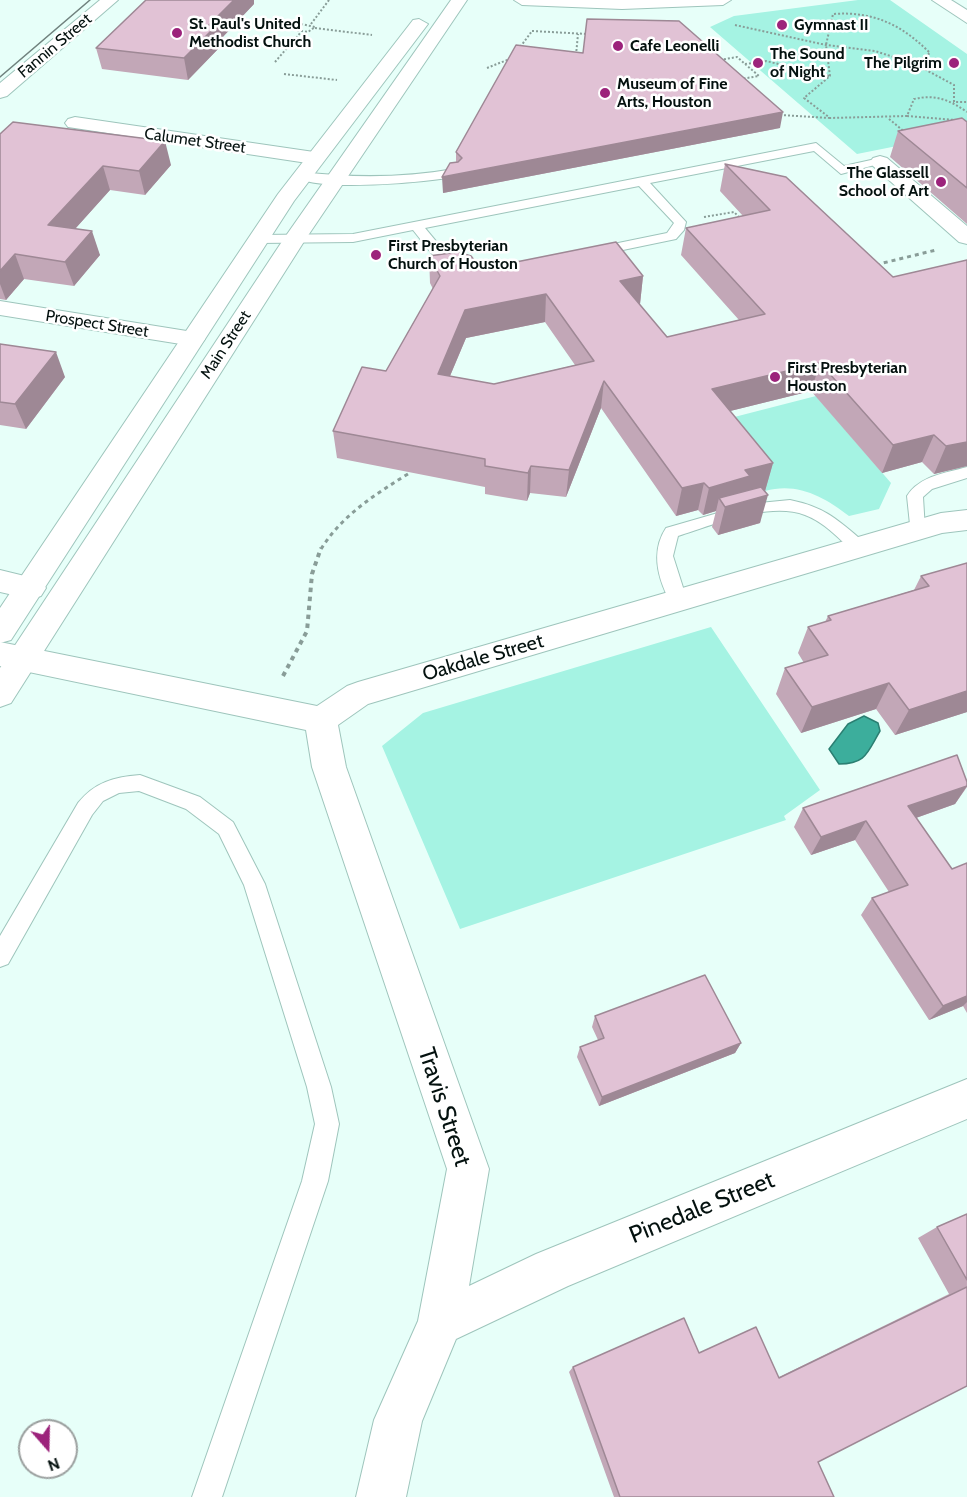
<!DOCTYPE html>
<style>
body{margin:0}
#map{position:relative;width:967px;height:1497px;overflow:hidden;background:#e7fff9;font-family:Cabin,sans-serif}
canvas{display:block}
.north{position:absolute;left:18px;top:1419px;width:60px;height:60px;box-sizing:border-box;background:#fff;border:2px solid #9ba09f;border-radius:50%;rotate:160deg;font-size:16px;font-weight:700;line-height:24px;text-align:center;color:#04110f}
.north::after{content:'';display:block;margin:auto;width:21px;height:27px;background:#9c237b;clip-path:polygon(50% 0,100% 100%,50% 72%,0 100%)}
</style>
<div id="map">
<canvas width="967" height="1497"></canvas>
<div class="north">N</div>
</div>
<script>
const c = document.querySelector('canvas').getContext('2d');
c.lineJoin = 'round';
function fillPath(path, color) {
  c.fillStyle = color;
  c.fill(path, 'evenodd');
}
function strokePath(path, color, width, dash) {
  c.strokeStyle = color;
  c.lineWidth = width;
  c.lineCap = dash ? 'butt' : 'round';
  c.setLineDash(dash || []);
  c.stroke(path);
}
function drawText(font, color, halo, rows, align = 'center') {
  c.font = font + ' Cabin,sans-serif';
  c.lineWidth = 5;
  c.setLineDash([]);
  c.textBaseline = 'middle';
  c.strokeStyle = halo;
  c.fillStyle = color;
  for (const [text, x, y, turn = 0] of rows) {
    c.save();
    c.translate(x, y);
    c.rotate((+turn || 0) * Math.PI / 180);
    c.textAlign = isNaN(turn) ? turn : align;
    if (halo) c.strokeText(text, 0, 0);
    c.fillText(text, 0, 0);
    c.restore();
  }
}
const green = new Path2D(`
 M858,0H890L967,54V132L857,154L710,27L734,16Z
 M816,396L891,483L879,509L849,516C824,497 798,482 765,491L711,423Z
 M711,627L820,790L784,816L786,820L460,929L382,746L423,713Z`);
const water = new Path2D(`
 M864,716L878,723L880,731C867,753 866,764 839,764L829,749L848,724Z`);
const pathFar2 = new Path2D(`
 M233,22L295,27
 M301,24L315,27L308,32L296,30Z
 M311,24L329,0
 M735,25L826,45L875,51L915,64L954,85V102H967
 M315,28L372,35
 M532,31L587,34
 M518,50L532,31
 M576,55L578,34
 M720,60L737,57L759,76L741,79
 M275,62L301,32
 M745,64L766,61L829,76
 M915,64L930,53C902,25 874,11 833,14L826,45L830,76L804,98L830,118L907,116L914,99C935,94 950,100 967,112
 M487,68L512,58
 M284,74L337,80
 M780,115L830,118
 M907,116L967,121
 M889,119L906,133
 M704,217L734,212L741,219`);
const pathFar1 = new Path2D(`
 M877,267L883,263L936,250
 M321,549C343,514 376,494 411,472`);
const path = new Path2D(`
 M283,676L307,631L312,574L321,548`);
const lane = new Path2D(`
 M816,143L844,166L880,158L886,162L841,174L814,151L650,183L686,222L684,230L676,239L594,256L587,252L589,249L667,233L674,223L639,186L425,228L450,258L467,267L460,271L440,264L413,230L353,242L259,243L253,239L259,235L353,234Z
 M454,169L460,173L458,176C431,182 314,193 295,176L301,172C353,178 403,178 454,169Z
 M967,467V478L932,489L923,497L925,530L923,534H911L907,496C919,476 946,473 967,467Z
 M790,500C825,507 838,520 865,543L867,547L865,551H853C838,538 824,522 805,515C769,501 713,525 678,536L673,556L687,600L684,605H672C658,580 650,552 666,528L749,504Z
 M140,775L200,797L233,822L265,884L331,1087L339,1124L328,1181L222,1497H192L302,1181L315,1124L307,1087L244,885L219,834L186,809L139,791L119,793L103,801L92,815L8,964L0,967V936L78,803C95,782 114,777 140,775Z`);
const street = new Path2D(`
 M75,117L314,152L321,154L324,158L321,162L314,164L68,127L65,123L68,119Z
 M880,156L887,158L967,226V244L959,242L873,166L870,162L873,158Z
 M0,301L193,332L201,334L205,339L201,344L193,346L0,315Z
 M967,510V530L942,533L368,704L338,725L346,767L489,1169L469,1286L536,1254L967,1079V1119L568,1286L456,1339L422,1421L406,1497H356L374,1420L418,1321L447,1169L312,767L306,730L0,666V642L317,706L347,686L358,682L941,513Z
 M0,570L41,580L46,588L41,596L31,599L0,592Z`);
const secondary = new Path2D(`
 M514,0H731L723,5L622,9L522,5Z
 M932,0H951L967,10V23Z`);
const primary = new Path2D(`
 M100,0H118L7,96L0,98V83Z
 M451,0H467L305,240L11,703L0,707V668L283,240Z
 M419,19L428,24L294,201L11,640L0,643V608L278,194L413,20Z`);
const tram = new Path2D(`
 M0,77L90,0`);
const wall = new Path2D(`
 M254,4L219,41L220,47L188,80L102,69L96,48Z
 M967,122V224L890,157L898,131Z
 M780,128L443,193L456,162V152Z
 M0,134L171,165L145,195L110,190L75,229L100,255L74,286L24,279L6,300L0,299Z
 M725,164L786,177L967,466L934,474L922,462L882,473L811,391L730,411L773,463L765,491L760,523L718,535L712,527L716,511L703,515L698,510L676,516L601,408L566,497L530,493L527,501L485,494V487L337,458L333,431L386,371L433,289L430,283L429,256L481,269L643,276L640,304H639L667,337L739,320L681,255L686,228L743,216L720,191ZM545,322L575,365L494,384L450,376L466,338Z
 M0,344L65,377L26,429L0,425Z
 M967,563V712L895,735L876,709L801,733L776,694L785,668L804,663L798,653L808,627L825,622L828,616L914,590L921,576Z
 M967,782V787L955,804L916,818L952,869L967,863V1013L963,1006L929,1020L861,915L872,898L889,892L855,840L811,855L794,827L803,808Z
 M595,1016L741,1043L735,1053L599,1106L577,1057L580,1047L598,1040L592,1027Z
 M967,1214V1386L818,1462L834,1497H614L569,1372L573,1367L699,1353L779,1377L949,1294L918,1238L937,1227Z`);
const shadedWall = new Path2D(`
 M234,0H254V4L219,41L220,47L188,80L184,58L209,25Z
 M783,112L780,128L443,193L442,177Z
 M165,141L171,165L145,195L139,171Z
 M103,166L110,190L57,249L48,225Z
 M92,231L100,255L74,286L65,262Z
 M15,254L24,279L6,300L0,284V271Z
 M643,276L640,304L617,309L620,281Z
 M546,294L545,322L466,338L439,402L438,374L465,310Z
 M56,352L65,377L26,429L15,404Z
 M820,363L811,391L706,417L712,389Z
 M604,381L601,408L566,497L569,470Z
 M934,435L922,462L882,473L893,445Z
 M967,442V466L934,474L946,446Z
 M773,463L765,491L768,495L760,523L718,535L725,507L719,498L716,511L703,515L709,488L745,470Z
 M531,466L530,493L527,501L528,473Z
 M704,483L698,510L676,516L682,488Z
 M889,683L876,709L801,733L812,707Z
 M967,691V712L895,735L909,710Z
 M967,786L955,804L896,825L908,806Z
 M866,821L855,840L811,855L821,837Z
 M967,996V1002L963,1006L929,1020L943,1006Z
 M741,1043L735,1053L599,1106L602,1097Z`);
const building = new Path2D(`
 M146,0H234L209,25L216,26L184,58L96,48Z
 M587,19L679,21L783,112L442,177L450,163L458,162L462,158L456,152L516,45L583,53Z
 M962,118L967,122V188L898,131Z
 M13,122L165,141L139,171L103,166L48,225L92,231L65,262L15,254L0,271V134Z
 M725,164L786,177L893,277L967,260V442L946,446L934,435L893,445L820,363L712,389L773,463L745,470L750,476L709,488L704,483L682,488L604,381L569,470L531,466L528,473L485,466V459L333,431L362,367L386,371L440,276L429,256L458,252L471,256L481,269L616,242L643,276L620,281L667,337L765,314L686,228L770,210ZM546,294L594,361L494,384L438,374L465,310Z
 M0,344L56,352L15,404L0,402Z
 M761,487L768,495L725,507L719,498Z
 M967,563V691L909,710L889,683L812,707L785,668L828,655L808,627L831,620L828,616L929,586L921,576Z
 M957,755L967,782V786L908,806L952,869L967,863V996L943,1006L872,898L908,885L866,821L821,837L803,808Z
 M705,975L741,1043L602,1097L580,1047L604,1038L595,1016Z
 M967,1214V1280L937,1227Z
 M967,1287V1386L818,1462L834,1497H620L573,1367L684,1318L699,1353L756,1327L779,1378Z`);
const markers = [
 [782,25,6,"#9c237b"],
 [177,33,6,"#9c237b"],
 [618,46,6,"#9c237b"],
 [758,63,6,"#9c237b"],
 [954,63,6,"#9c237b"],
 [605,93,6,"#9c237b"],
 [941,182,6,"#9c237b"],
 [376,255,6,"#9c237b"],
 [775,377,6,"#9c237b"]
];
const farPoinames = [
 ["St. Paul's United",189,24],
 ["Methodist Church",189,42],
 ["Gymnast II",794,25],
 ["Cafe Leonelli",630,46],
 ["The Sound",770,54],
 ["of Night",770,72],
 ["The Pilgrim",942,63,"right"],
 ["Museum of Fine",617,84],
 ["Arts, Houston",617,102],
 ["The Glassell",929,173,"right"],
 ["School of Art",929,191,"right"],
 ["First Presbyterian",388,246],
 ["Church of Houston",388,264],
 ["First Presbyterian",787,368],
 ["Houston",787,386]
];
const farStreetnames = [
 ["Fannin Street",55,46,-40],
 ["Calumet Street",195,141,8],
 ["Prospect Street",97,324,9],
 ["Main Street",226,345,-57]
];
const streetNames = [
 ["Oakdale Street",483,658,-16]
];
const nearStreetnames = [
 ["Travis Street",444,1107,72],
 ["Pinedale Street",702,1208,-22]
];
fillPath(green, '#a5f3e3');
fillPath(water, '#3cae9c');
strokePath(water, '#2b7f72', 1.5);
strokePath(lane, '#9ec5bc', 2);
strokePath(street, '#9ec5bc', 2);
strokePath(secondary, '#9ec5bc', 2);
strokePath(primary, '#9ec5bc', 2);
strokePath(pathFar2, '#899d98', 2, [2, 2]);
strokePath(pathFar1, '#899d98', 3, [4, 4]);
strokePath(path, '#899d98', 4, [4.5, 4.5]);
fillPath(lane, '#fff');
fillPath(street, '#fff');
fillPath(secondary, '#fff');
fillPath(primary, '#fff');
strokePath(tram, '#70827e', 1.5);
fillPath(wall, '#c2a7b7');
fillPath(shadedWall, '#9e8895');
fillPath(building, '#e1c2d5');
strokePath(building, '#9e8895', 1.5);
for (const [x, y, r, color] of markers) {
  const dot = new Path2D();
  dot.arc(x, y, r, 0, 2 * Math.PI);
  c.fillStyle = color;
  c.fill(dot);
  strokePath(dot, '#fff', 2);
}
drawText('bold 16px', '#04110f', '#fff', farPoinames, 'left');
drawText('16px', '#04110f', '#fff', farStreetnames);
drawText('20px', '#04110f', '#fff', streetNames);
drawText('24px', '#04110f', '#fff', nearStreetnames);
</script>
